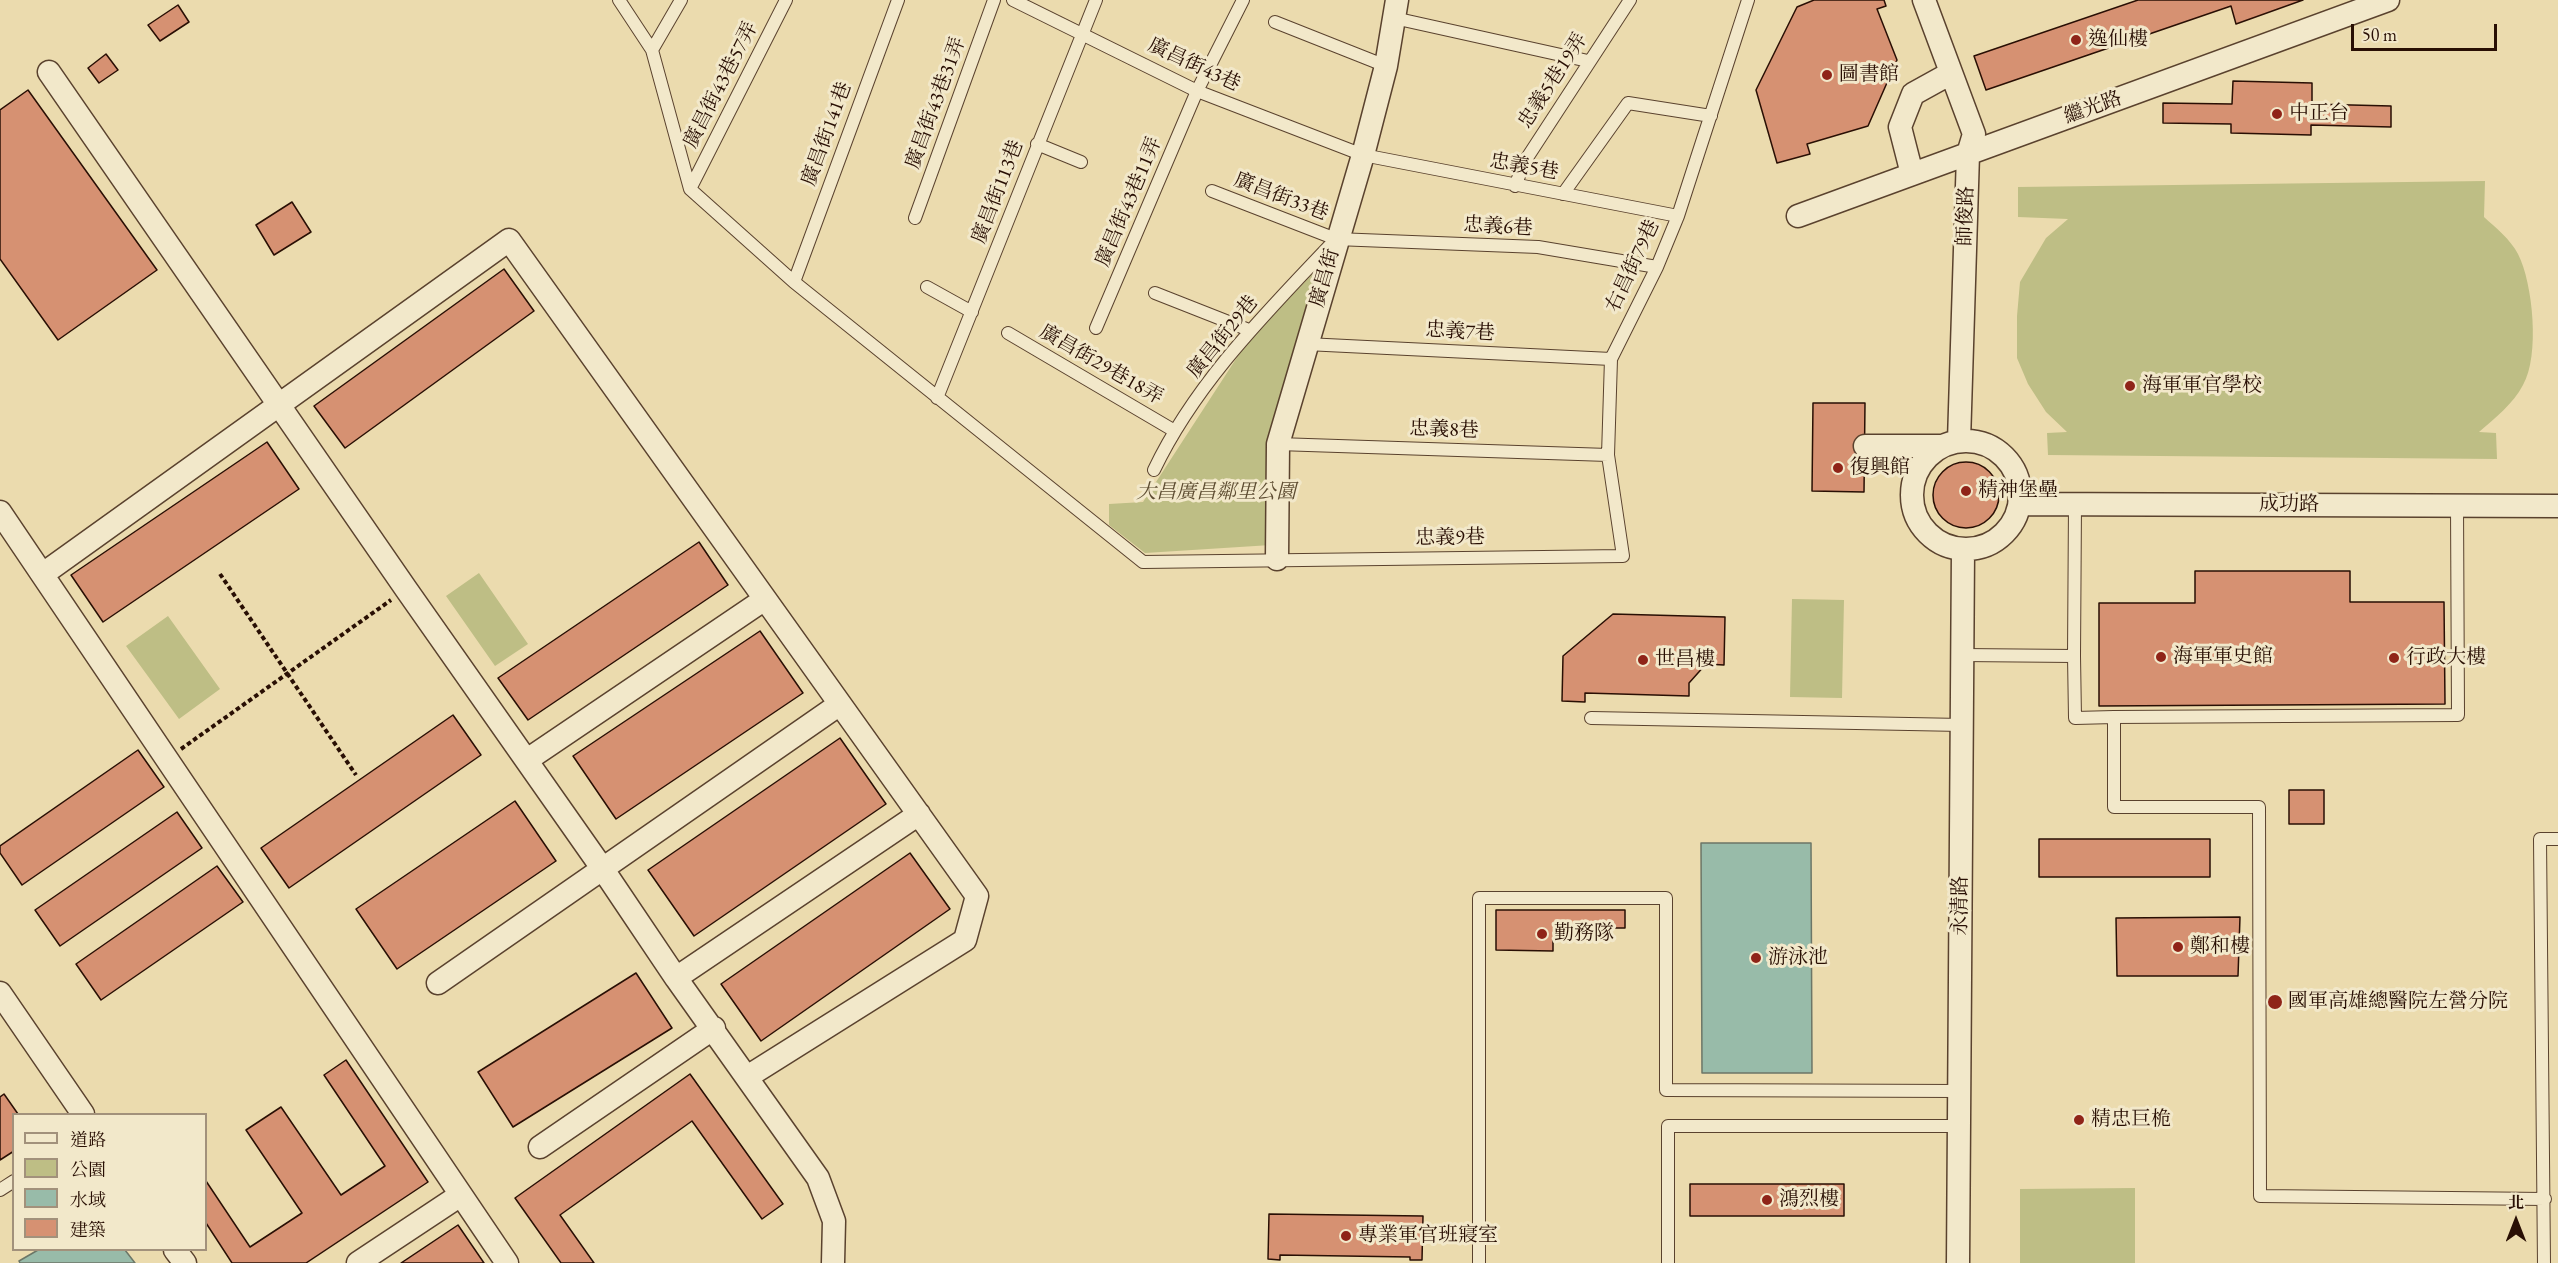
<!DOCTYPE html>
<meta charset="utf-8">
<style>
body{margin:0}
#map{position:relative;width:2558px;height:1263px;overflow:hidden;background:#ebdbae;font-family:"EB Garamond","Noto Serif TC",serif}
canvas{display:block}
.legend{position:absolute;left:12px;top:1113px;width:195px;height:138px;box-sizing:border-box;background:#f2e8ca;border:2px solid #a2917b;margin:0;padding:8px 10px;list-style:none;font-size:18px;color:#290f04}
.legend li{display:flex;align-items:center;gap:12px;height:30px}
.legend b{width:30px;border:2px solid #a2917b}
.north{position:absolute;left:2486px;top:1191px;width:60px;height:60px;-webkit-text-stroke:4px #f2e8ca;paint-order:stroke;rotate:0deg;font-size:16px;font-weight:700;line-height:24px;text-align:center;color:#290f04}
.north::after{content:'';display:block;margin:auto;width:21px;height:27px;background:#290f04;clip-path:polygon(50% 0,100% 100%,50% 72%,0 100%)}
.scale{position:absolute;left:2351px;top:24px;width:146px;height:27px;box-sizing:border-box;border:3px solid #290f04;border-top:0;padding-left:8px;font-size:18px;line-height:21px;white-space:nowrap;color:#290f04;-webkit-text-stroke:4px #f2e8ca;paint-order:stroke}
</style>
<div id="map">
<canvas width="2558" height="1263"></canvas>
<ul class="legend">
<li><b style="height:8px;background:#f2e8ca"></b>道路</li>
<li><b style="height:16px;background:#bebe85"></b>公園</li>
<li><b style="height:16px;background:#98bba9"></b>水域</li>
<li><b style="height:16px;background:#d69172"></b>建築</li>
</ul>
<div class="north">北</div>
<div class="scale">50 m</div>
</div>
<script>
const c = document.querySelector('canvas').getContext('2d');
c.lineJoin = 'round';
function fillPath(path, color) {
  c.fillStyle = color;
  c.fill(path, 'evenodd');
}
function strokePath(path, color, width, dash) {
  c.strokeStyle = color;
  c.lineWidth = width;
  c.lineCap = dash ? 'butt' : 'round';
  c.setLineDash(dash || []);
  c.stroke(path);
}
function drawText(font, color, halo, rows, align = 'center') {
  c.font = font + ' "EB Garamond","Noto Serif TC",serif';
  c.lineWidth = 6;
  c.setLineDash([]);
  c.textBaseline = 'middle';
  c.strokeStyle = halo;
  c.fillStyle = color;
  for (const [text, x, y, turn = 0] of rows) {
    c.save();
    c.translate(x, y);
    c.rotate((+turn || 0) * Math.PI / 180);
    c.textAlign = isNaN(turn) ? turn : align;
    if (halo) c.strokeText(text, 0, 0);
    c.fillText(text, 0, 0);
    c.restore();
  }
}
const green = new Path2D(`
 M2485,181L2484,217C2496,228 2510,239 2518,254C2533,283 2540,356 2523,385C2513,404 2495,418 2479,432L2496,433L2497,459L2048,455L2047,433L2067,432L2046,412L2028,384L2017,358V316L2020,282L2046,238L2068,219L2018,217V187Z
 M1324,262L1271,545L1145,553L1109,525V504L1143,502L1247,342Z
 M479,573L528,644L495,666L446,596Z
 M1792,599L1844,600L1842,698L1790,697Z
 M168,616L220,689L179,719L126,646Z
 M2135,1188V1263H2020V1189Z`);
const water = new Path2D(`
 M1701,843H1811L1812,1073H1702Z
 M38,1250H125L135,1263H20L19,1261Z`);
const building = new Path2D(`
 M1814,0H1884L1886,6L1877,9L1897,60L1868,126L1807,144L1810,154L1777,163L1756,90L1797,7Z
 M2138,0H2303L2236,24L2231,6L1986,90L1974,56Z
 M178,5L189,22L160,41L148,25Z
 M106,54L118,70L99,83L88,68Z
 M2233,81L2312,83V104L2391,106V127L2311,125V135L2231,133V124L2163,123V103L2232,104Z
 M28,90L157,270L58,340L0,259V110Z
 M292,202L311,232L274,255L256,225Z
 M504,269L534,311L345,448L314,406Z
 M1813,403H1865L1864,492L1812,491Z
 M267,442L299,489L103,622L71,575Z
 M1933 495a33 33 0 1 1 66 0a33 33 0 1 1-66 0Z
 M699,542L728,585L528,720L498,678Z
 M2195,571H2350V602H2444L2445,704L2099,706V603H2195Z
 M1613,614L1725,617L1724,665L1706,664L1689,683V696L1585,693V702L1562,701L1563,656Z
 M760,631L803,693L616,819L573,756Z
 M453,715L481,755L289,888L261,848Z
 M840,738L886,804L694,936L648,870Z
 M138,750L164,787L22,885L0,853V846Z
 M2289,790H2324V824H2289Z
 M515,801L556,861L397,969L356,909Z
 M177,812L202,848L60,946L35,910Z
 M2039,839H2210V877H2039Z
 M910,853L950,909L761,1041L721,984Z
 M217,866L243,902L101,1000L76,964Z
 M1496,910H1625V928H1588V939H1553V951L1496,950Z
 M2240,917L2238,976H2117L2116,918Z
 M636,973L672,1028L513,1127L478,1072Z
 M346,1060L428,1182L306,1263H232L206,1223V1181L250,1247L302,1213L246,1130L281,1107L341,1195L385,1166L324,1075Z
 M690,1074L783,1204L762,1219L692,1121L560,1215L594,1263H561L515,1198Z
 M4,1094L18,1114H14V1151L0,1160V1097Z
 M1690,1184H1844V1216H1690Z
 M1269,1214L1423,1216L1422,1260H1410V1257L1280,1255V1260L1268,1259Z
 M458,1225L484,1263H401Z`);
const path = new Path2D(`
 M220,574L356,775
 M181,749L391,600`);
const service = new Path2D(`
 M619,0L652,50L690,189L794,282L1143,562L1623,556L1608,455L1611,359L1657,267L1678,216L1748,0
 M1013,0L1197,91L1363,155L1678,216
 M1394,18L1588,61
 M1275,22L1386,66
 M652,50L681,0
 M1037,144L1081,162
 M1515,186L1525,161L1630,0
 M690,189L786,0
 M1212,191L1336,239L1538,247L1657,267
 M1563,194L1628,103L1711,116
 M915,218L994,0
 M794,282L898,0
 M927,287L972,312
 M1155,293L1249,330
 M1096,328L1197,91L1243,0
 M1008,333L1173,430
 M1306,344L1611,359
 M937,398L1096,0
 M1278,444L1608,455
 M1154,470C1196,382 1267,312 1333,242
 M1962,655L2074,656L2075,718L2114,717V807H2259L2260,1196L2545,1199
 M2074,656L2075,504
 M2114,717L2458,715L2457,505
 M1591,718L1962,725
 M0,1190L14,1181
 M1479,1263V898H1666V1090L1959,1091
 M1668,1263V1126H1959
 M2544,1263L2540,839H2558`);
const minor = new Path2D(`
 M1924,0L1974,134L1968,154L1959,441
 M49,72L406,589L602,868L676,978L818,1178L834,1221L833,1263
 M1912,174L1900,127L1913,94L1951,73
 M1798,216L2388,0
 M1912 495a54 54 0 1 1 108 0a54 54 0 1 1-108 0Z
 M1865,446H1942
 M2020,504L2558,506
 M0,512L507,1263
 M1277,559L1278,444L1363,155L1386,66L1397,0
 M43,574L509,240L977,896L965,940L747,1077
 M527,760L765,599
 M676,978L919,814
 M438,983L840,704
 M0,993L83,1114
 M540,1147L714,1028
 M175,1250L185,1263
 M358,1263L459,1196
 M1958,1263L1963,550`);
const markers = [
 [2076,40,6,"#8f2418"],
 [1827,75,6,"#8f2418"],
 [2277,114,6,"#8f2418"],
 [2130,386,6,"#8f2418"],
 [1838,468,6,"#8f2418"],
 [1966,491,6,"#8f2418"],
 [2161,657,6,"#8f2418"],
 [2394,658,6,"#8f2418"],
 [1643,660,6,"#8f2418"],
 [1542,934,6,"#8f2418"],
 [2178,947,6,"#8f2418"],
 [1756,958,6,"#8f2418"],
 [2275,1002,8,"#8f2418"],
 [2079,1120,6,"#8f2418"],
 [1767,1200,6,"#8f2418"],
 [1346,1236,6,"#8f2418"]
];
const poiNames = [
 ["逸仙樓",2088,40],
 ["圖書館",1839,75],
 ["中正台",2289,114],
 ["海軍軍官學校",2142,386],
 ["復興館",1850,468],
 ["精神堡壘",1978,491],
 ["海軍軍史館",2173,657],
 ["行政大樓",2406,658],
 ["世昌樓",1655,660],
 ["勤務隊",1554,934],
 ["鄭和樓",2190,947],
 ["游泳池",1768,958],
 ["國軍高雄總醫院左營分院",2288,1002],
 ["精忠巨桅",2091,1120],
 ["鴻烈樓",1779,1200],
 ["專業軍官班寢室",1358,1236]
];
const streetNames = [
 ["廣昌街43巷",1194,65,25],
 ["忠義5巷19弄",1553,81,-57],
 ["廣昌街43巷57弄",721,85,-63],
 ["廣昌街43巷31弄",936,103,-70],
 ["繼光路",2093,108,-20],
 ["廣昌街141巷",827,134,-70],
 ["忠義5巷",1524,167,10],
 ["廣昌街113巷",998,192,-69],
 ["廣昌街33巷",1281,197,21],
 ["廣昌街43巷11弄",1129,202,-67],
 ["師俊路",1966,216,-88],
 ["忠義6巷",1498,227,3],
 ["右昌街79巷",1633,266,-65],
 ["廣昌街",1325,278,-74],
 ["忠義7巷",1460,332,3],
 ["廣昌街29巷",1223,337,-51],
 ["廣昌街29巷18弄",1101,365,30],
 ["忠義8巷",1444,430,2],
 ["成功路",2289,505],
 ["忠義9巷",1450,538,-1],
 ["永清路",1961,906,-90]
];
const parkNames = [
 ["大昌廣昌鄰里公園",1216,493]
];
fillPath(green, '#bebe85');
fillPath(water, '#98bba9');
strokePath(water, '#6c7667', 1.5);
fillPath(building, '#d69172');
strokePath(building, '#290f04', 1.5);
strokePath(service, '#5a422e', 14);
strokePath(minor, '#5a422e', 25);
strokePath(path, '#290f04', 4, [4.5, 3]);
strokePath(service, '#f2e8ca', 12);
strokePath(minor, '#f2e8ca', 22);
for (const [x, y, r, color] of markers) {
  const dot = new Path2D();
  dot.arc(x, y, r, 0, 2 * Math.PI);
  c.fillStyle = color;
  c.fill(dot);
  strokePath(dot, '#f2e8ca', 2);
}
drawText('20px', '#290f04', '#f2e8ca', poiNames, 'left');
drawText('20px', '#290f04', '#f2e8ca', streetNames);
drawText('italic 20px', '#5d4c31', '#f2e8ca', parkNames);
</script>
